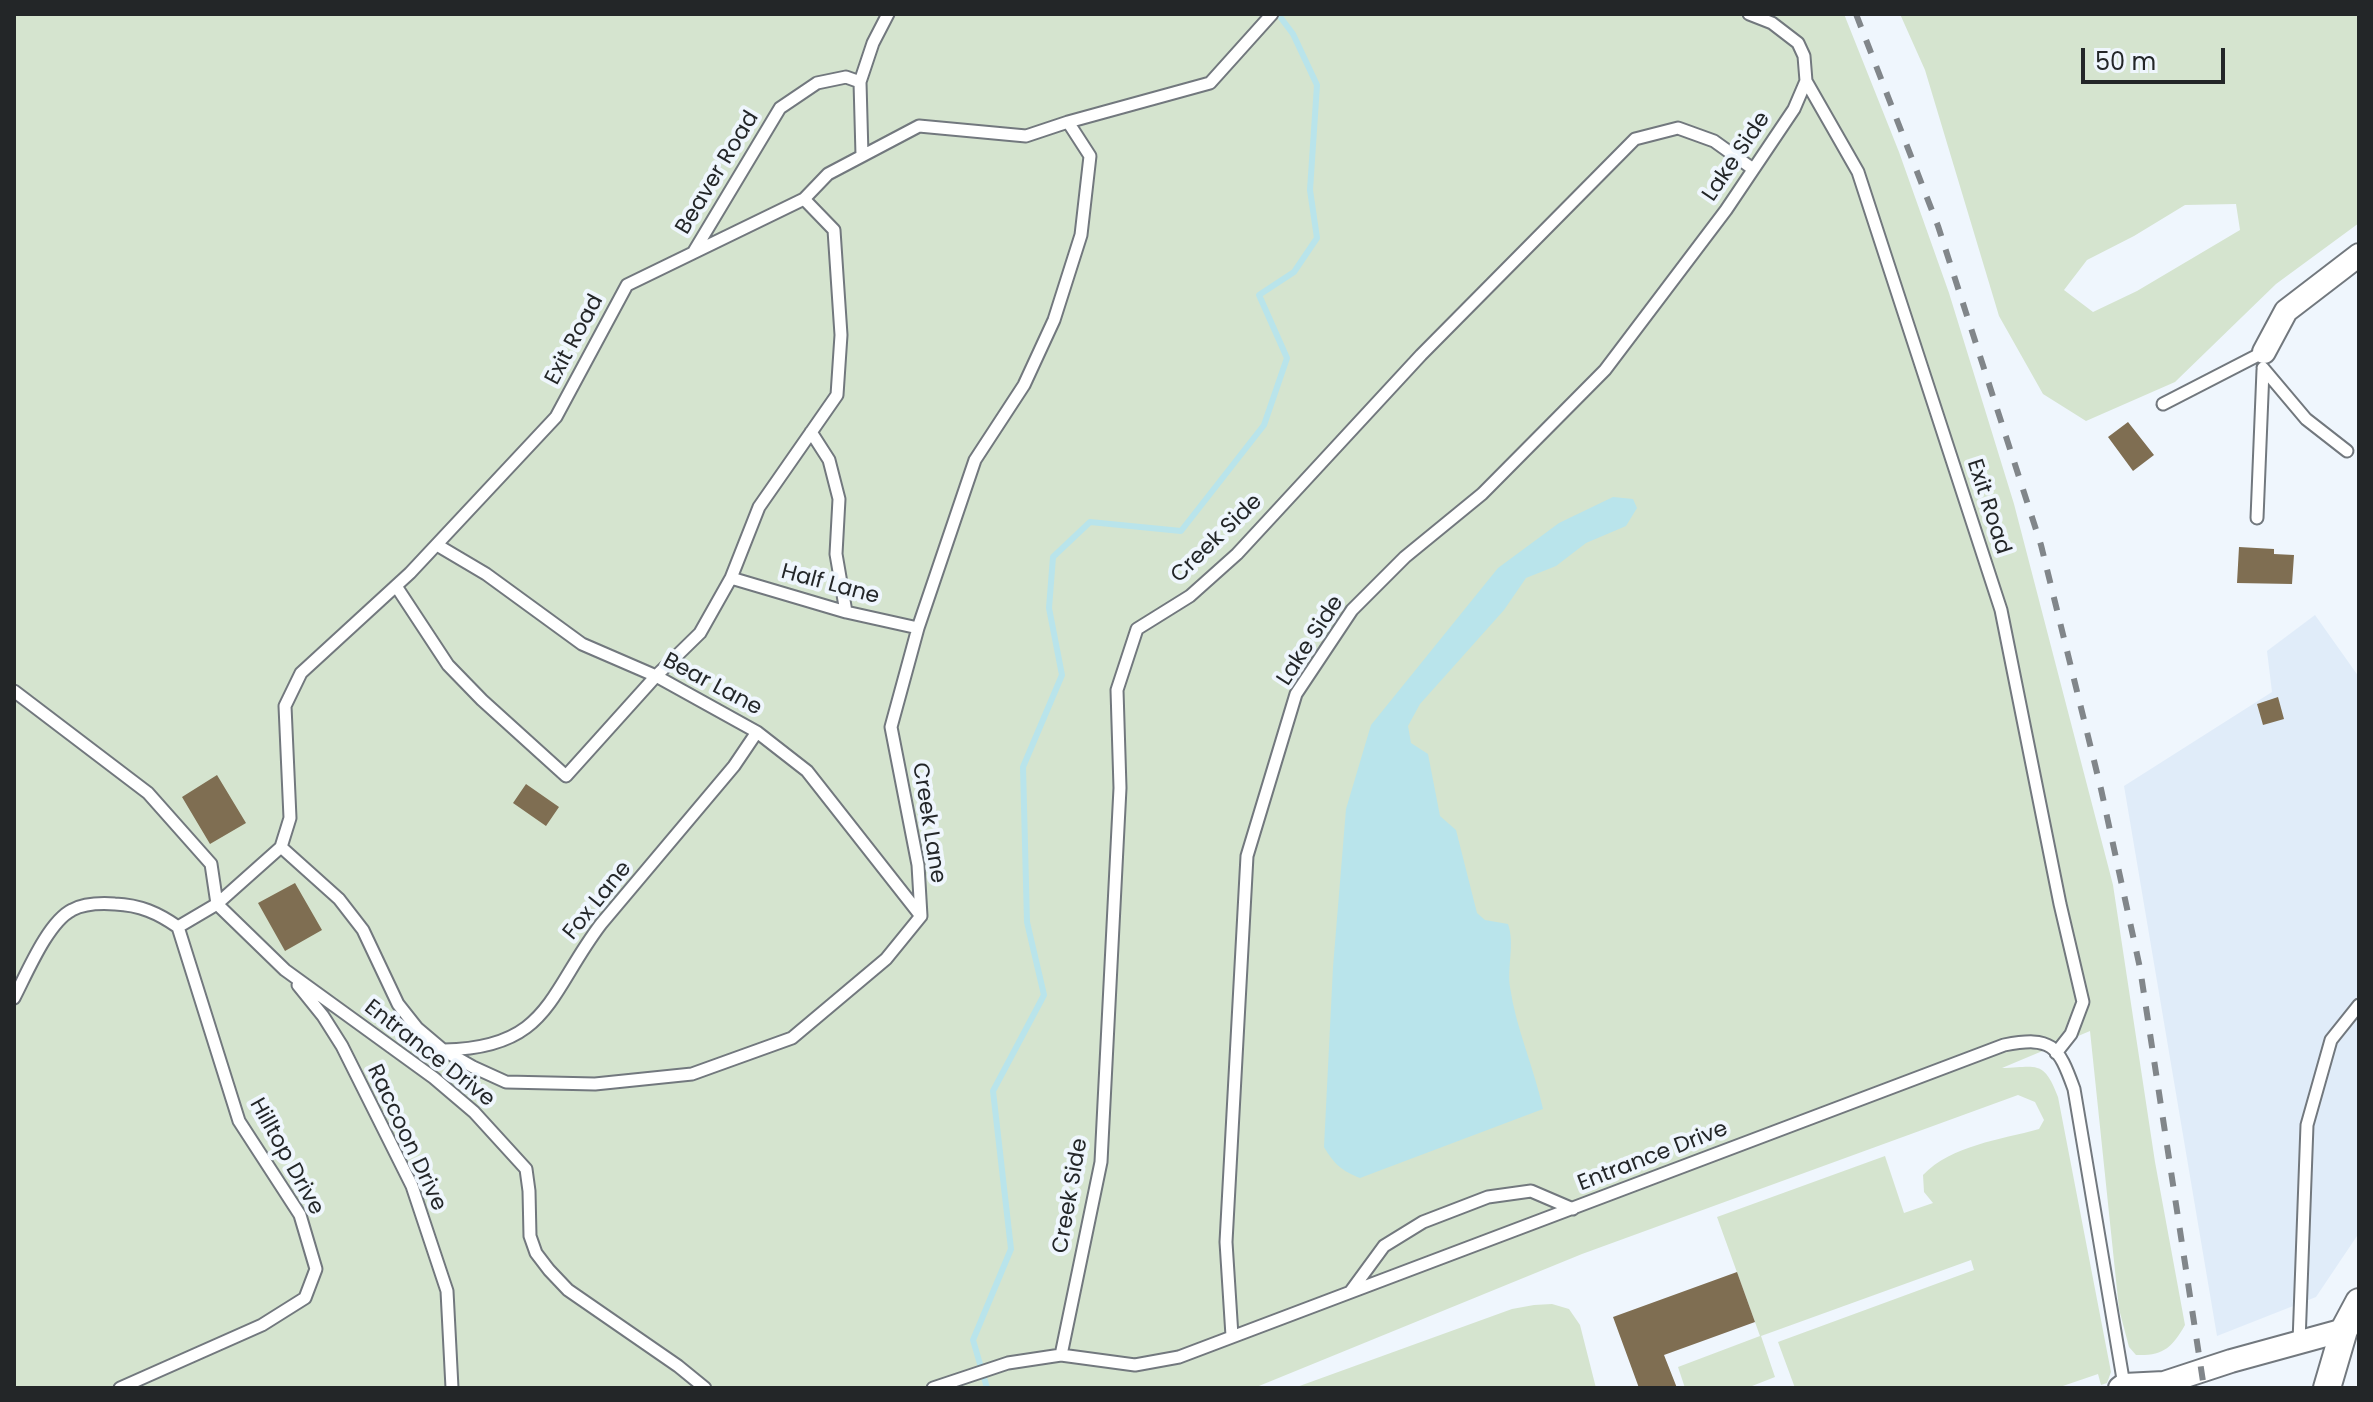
<!DOCTYPE html>
<style>
body{margin:0}
#map{position:relative;width:2373px;height:1402px;overflow:hidden;background:#eff6fd;font-family:Poppins,sans-serif}
canvas{display:block}
.frame{position:absolute;inset:0;border:16px solid #232628;pointer-events:none}
.scale{position:absolute;left:2081px;top:48px;width:144px;height:36px;box-sizing:border-box;border:4px solid #232628;border-top:0;padding-left:10px;font-size:24px;line-height:28px;white-space:nowrap;color:#232628;-webkit-text-stroke:6px #eff6fd;paint-order:stroke}
</style>
<div id="map">
<canvas width="2373" height="1402"></canvas>
<div class="frame"></div>
<div class="scale">50 m</div>
</div>
<script>
const c = document.querySelector('canvas').getContext('2d');
c.lineJoin = 'round';
function fillPath(path, color) {
  c.fillStyle = color;
  c.fill(path, 'evenodd');
}
function strokePath(path, color, width, dash) {
  c.strokeStyle = color;
  c.lineWidth = width;
  c.lineCap = dash ? 'butt' : 'round';
  c.setLineDash(dash || []);
  c.stroke(path);
}
function drawText(font, color, halo, rows, align = 'center') {
  c.font = font + ' Poppins,sans-serif';
  c.lineWidth = 8;
  c.setLineDash([]);
  c.textBaseline = 'middle';
  c.strokeStyle = halo;
  c.fillStyle = color;
  for (const [text, x, y, turn = 0] of rows) {
    c.save();
    c.translate(x, y);
    c.rotate((+turn || 0) * Math.PI / 180);
    c.textAlign = isNaN(turn) ? turn : align;
    if (halo) c.strokeText(text, 0, 0);
    c.fillText(text, 0, 0);
    c.restore();
  }
}
const built = new Path2D(`
 M2315,615L2359,677V1233L2316,1297L2217,1336L2124,786L2272,692L2267,651Z`);
const green = new Path2D(`
 M14,14H1844L1899,152L1949,293L2014,504L2113,885L2155,1162L2185,1325C2172,1348 2163,1356 2136,1355L2129,1347L2119,1309L2090,1031L2002,1068C2036,1067 2044,1059 2058,1097L2111,1372L2107,1383L2101,1385L2098,1374L2057,1388H1795L1778,1342L1974,1270L1971,1260L1761,1336L1775,1377L1747,1388H1685L1678,1367L1760,1336L1717,1217L1885,1156L1904,1213L1933,1203L1924,1192L1923,1175C1952,1145 2000,1140 2039,1129L2044,1120L2035,1102L2018,1095L1582,1254L1254,1388H14Z
 M1900,14H2359V223L2276,284L2175,382L2086,421L2043,394L1999,316L1925,70ZM2236,204L2240,230L2137,291L2093,312L2064,290L2087,260L2134,236L2185,205Z
 M1552,1304L1569,1309L1580,1325L1596,1388H1294L1512,1309L1534,1305Z`);
const water = new Path2D(`
 M1613,497L1633,499L1637,508L1626,526L1586,543L1556,566L1526,578L1504,610L1420,704L1408,726L1411,743L1428,754L1440,816L1456,830L1477,913L1485,920L1508,924C1515,944 1507,966 1510,987C1516,1029 1534,1067 1543,1109L1360,1178C1342,1171 1334,1164 1324,1147L1333,967L1346,809L1371,725L1498,568L1559,523Z`);
const stream = new Path2D(`
 M987,1388L973,1340L1011,1249L993,1091L1044,995L1027,922L1023,767L1062,675L1049,608L1053,557L1090,522L1181,531L1264,425L1287,358L1259,295L1294,272L1317,238L1310,190L1317,85L1293,34L1278,14`);
const building = new Path2D(`
 M2128,422L2154,455L2133,471L2108,437Z
 M2239,547L2274,549V554L2294,555L2292,584L2237,583Z
 M2278,697L2284,719L2263,725L2257,704Z
 M217,775L246,823L210,844L182,797Z
 M526,784L559,807L546,826L513,803Z
 M295,883L322,930L285,951L258,903Z
 M1737,1272L1755,1322L1664,1355L1677,1388H1639L1613,1317Z`);
const service = new Path2D(`
 M1749,14L1772,23L1798,43L1804,56L1806,81L1858,172L2001,610L2060,904L2083,1002L2071,1034L2056,1053
 M862,155L860,82L873,43L888,14
 M693,253L780,108L817,83L846,77L860,82
 M2263,368L2306,419L2347,451
 M2163,404L2264,352
 M811,432L829,460L839,499L836,554L846,612
 M2257,518L2263,370
 M437,545L486,574L582,644L656,676L757,732L807,771L921,916
 M731,578L846,612L918,628
 M396,586L448,665L482,700L566,776L656,676L700,633L731,578L759,507L837,395L841,335L834,230L804,199
 M14,691L148,793L211,864L217,904
 M281,847L339,899L363,930L398,1004L417,1028L443,1050L473,1067L506,1082L595,1084L692,1074L792,1038L886,959L921,916L918,865L891,727L918,628L975,460L1024,385L1054,320L1081,235L1090,156L1068,122
 M217,904L285,970L434,1078L474,1112L526,1169L529,1191L530,1236L536,1253L549,1270L568,1290L678,1366L705,1388
 M298,985L323,1016L342,1046L412,1186L447,1291L452,1388
 M14,998C27,973 48,922 72,910C85,903 101,903 115,904C140,905 158,913 178,927
 M444,1050C549,1048 548,994 601,924L734,766L757,732
 M1351,1291L1384,1246L1423,1222L1488,1197L1531,1191L1573,1209
 M1232,1336L1226,1242L1247,856L1296,694L1352,610L1405,557L1482,494L1605,370L1726,210L1794,109L1806,81
 M2299,1342L2307,1125L2331,1040L2359,1005
 M1061,1355L1101,1162L1120,788L1117,690L1137,629L1190,596L1237,554L1421,355L1635,139L1678,128L1714,141L1753,169
 M120,1388L262,1325L305,1298L316,1269L300,1215L239,1121L178,927L217,904L281,847L290,818L285,706L301,673L410,573L556,417L627,285L804,199L828,174L919,126L1026,136L1068,122L1210,83L1272,14
 M933,1388L1008,1363L1061,1355L1135,1365L1179,1357L2004,1045C2052,1036 2058,1045 2074,1089L2124,1385`);
const minor = new Path2D(`
 M2264,352L2286,311L2359,255
 M2120,1388L2124,1385L2164,1383
 M2163,1388L2164,1383L2231,1361L2344,1330`);
const tertiary = new Path2D(`
 M2327,1388L2344,1330L2359,1302`);
const rail = new Path2D(`
 M1856,14L1938,226L2041,545L2101,789L2140,968L2204,1388`);
const streetNames = [
 ["Lake Side",1737,157,-56],
 ["Beaver Road",718,173,-59],
 ["Exit Road",575,340,-62],
 ["Exit Road",1988,507,72],
 ["Creek Side",1217,539,-44],
 ["Half Lane",830,585,15],
 ["Lake Side",1311,641,-57],
 ["Bear Lane",712,685,28],
 ["Creek Lane",928,823,81],
 ["Fox Lane",598,901,-51],
 ["Entrance Drive",429,1054,38],
 ["Raccoon Drive",406,1138,65],
 ["Hilltop Drive",286,1157,61],
 ["Entrance Drive",1653,1157,-21],
 ["Creek Side",1071,1196,-80]
];
fillPath(built, '#e0ecf9');
fillPath(green, '#d5e4cf');
fillPath(water, '#b9e4eb');
strokePath(stream, '#b9e4eb', 6);
fillPath(building, '#7f6e52');
strokePath(service, '#72787e', 15);
strokePath(minor, '#72787e', 26);
strokePath(tertiary, '#72787e', 30);
strokePath(service, '#fff', 11);
strokePath(minor, '#fff', 22);
strokePath(tertiary, '#fff', 26);
strokePath(rail, '#81868a', 6, [14, 14]);
drawText('22px', '#232628', '#eff6fd', streetNames);
</script>
